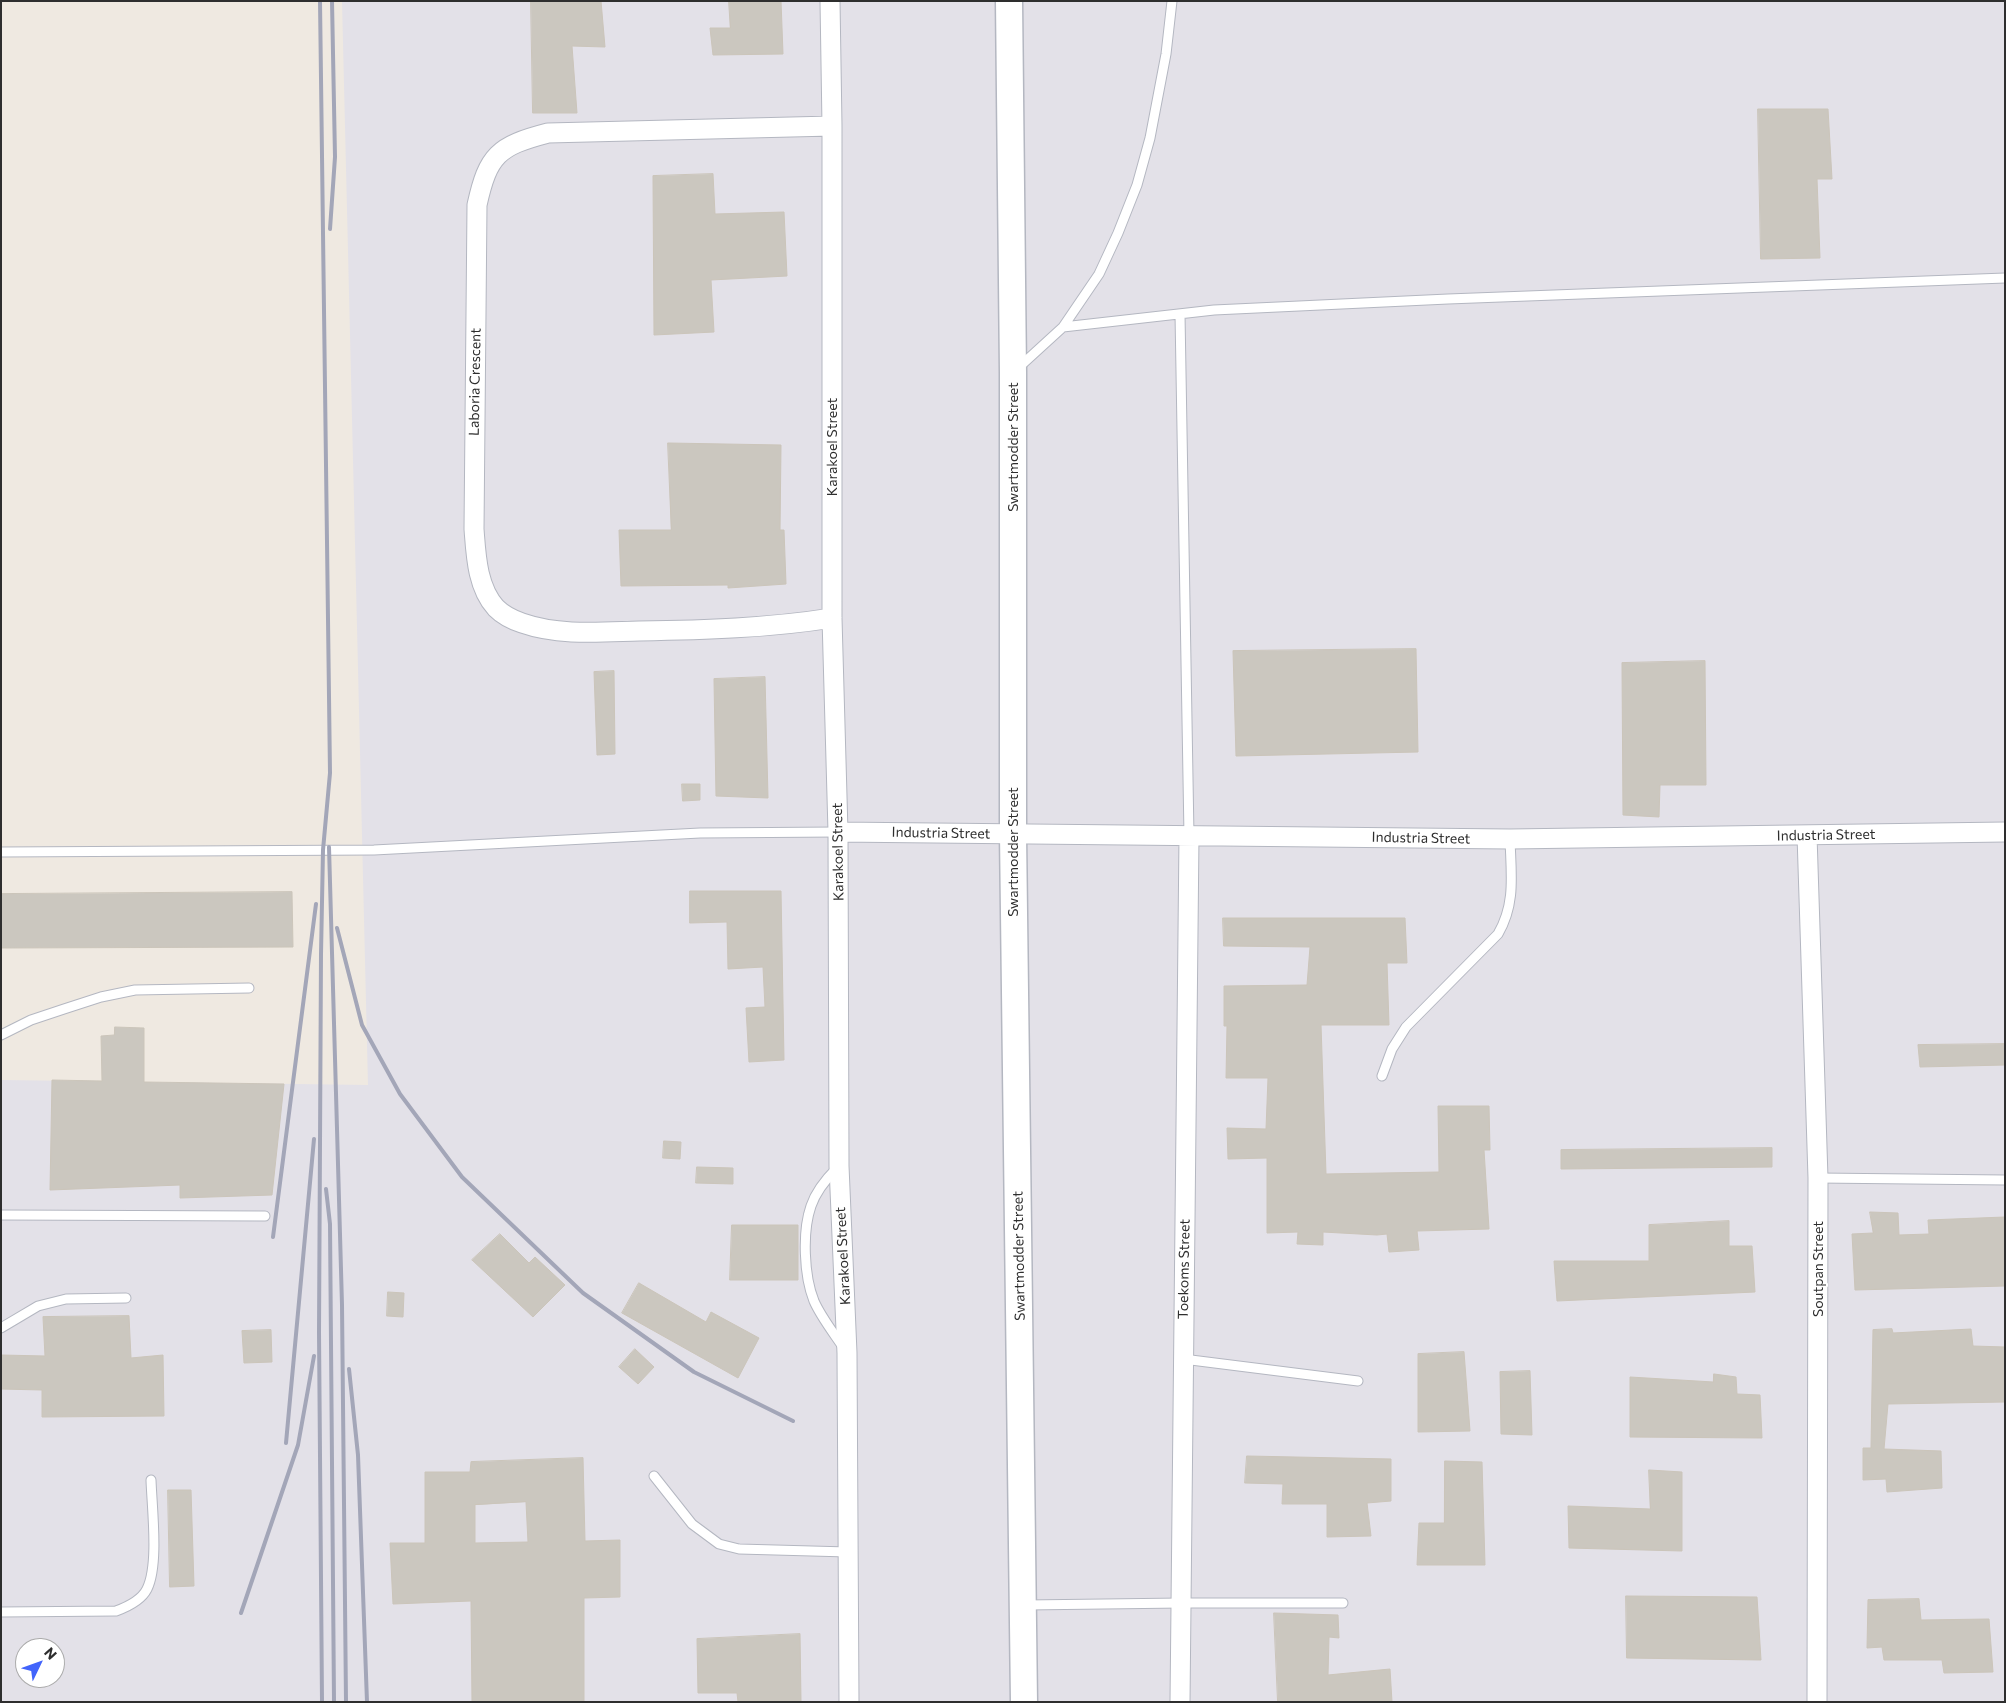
<!DOCTYPE html>
<style>
body{margin:0}
#map{position:relative;width:2006px;height:1703px;overflow:hidden;background:#efe9e1;font-family:Commissioner,sans-serif}
canvas{display:block}
.frame{position:absolute;inset:0;border:2px solid #2e2e2e;pointer-events:none}
.north{position:absolute;left:15px;top:1638px;width:50px;height:50px;box-sizing:border-box;background:#fff;border:1px solid #ababab;border-radius:50%;rotate:48deg;font-size:14px;font-weight:700;line-height:20px;text-align:center;color:#2e2e2e}
.north::after{content:'';display:block;margin:auto;width:18px;height:22px;background:#4264fb;clip-path:polygon(50% 0,100% 100%,50% 72%,0 100%)}
</style>
<div id="map">
<canvas width="2006" height="1703"></canvas>
<div class="frame"></div>
<div class="north">N</div>
</div>
<script>
const c = document.querySelector('canvas').getContext('2d');
c.lineJoin = 'round';
function fillPath(path, color) {
  c.fillStyle = color;
  c.fill(path, 'evenodd');
}
function strokePath(path, color, width, dash) {
  c.strokeStyle = color;
  c.lineWidth = width;
  c.lineCap = dash ? 'butt' : 'round';
  c.setLineDash(dash || []);
  c.stroke(path);
}
function drawText(font, color, halo, rows, align = 'center') {
  c.font = font + ' Commissioner,sans-serif';
  c.lineWidth = 4;
  c.setLineDash([]);
  c.textBaseline = 'middle';
  c.strokeStyle = halo;
  c.fillStyle = color;
  for (const [text, x, y, turn = 0] of rows) {
    c.save();
    c.translate(x, y);
    c.rotate((+turn || 0) * Math.PI / 180);
    c.textAlign = isNaN(turn) ? turn : align;
    if (halo) c.strokeText(text, 0, 0);
    c.fillText(text, 0, 0);
    c.restore();
  }
}
const industrial = new Path2D(`
 M342,1H2005V1702H1V1080L368,1085ZM25,1648H55V1678H25Z`);
const building = new Path2D(`
 M531,1H601L605,47L572,46L577,113H533Z
 M729,1H781L783,54L713,55L710,28H730Z
 M1758,109H1828L1832,179H1817L1820,258L1761,259Z
 M713,174L715,214L784,212L787,276L711,280L714,332L654,335L653,176Z
 M668,443L781,445L780,530H784L786,584L728,588V585L621,586L619,530H671Z
 M1416,649L1418,752L1236,756L1233,651Z
 M1705,661L1706,785H1660L1659,817L1623,815L1622,663Z
 M614,671L615,754L597,755L594,672Z
 M765,677L768,798L716,796L714,679Z
 M682,784H700V800L683,801Z
 M690,891H781L784,1060L749,1062L746,1008L765,1007L763,967L728,969L727,922L690,923Z
 M292,892L293,947L1,948V894Z
 M1223,918H1405L1407,963H1387L1389,1025H1321L1326,1174L1439,1172L1438,1106H1489L1490,1150H1484L1489,1229L1417,1231L1419,1250L1389,1252L1387,1234L1377,1235L1323,1232V1245L1297,1244L1298,1232L1267,1233V1158L1228,1159L1227,1128L1266,1129L1268,1078H1226L1227,1026H1224V986L1307,985L1310,947L1224,946Z
 M115,1027L144,1028V1082L284,1084L272,1195L180,1198V1185L50,1190L52,1080L102,1081L101,1036L114,1035Z
 M2005,1044V1065L1920,1067L1918,1045Z
 M664,1141L681,1142L680,1159L663,1158Z
 M1772,1148V1167L1561,1169V1150Z
 M697,1167L733,1168V1184L696,1183Z
 M1870,1212L1898,1213L1899,1235L1929,1234L1928,1220L2005,1217V1286L1855,1290L1852,1234L1873,1233Z
 M1729,1221V1246H1752L1755,1292L1557,1301L1554,1261H1649V1225Z
 M732,1225H798V1280H730Z
 M500,1234L529,1263L535,1257L565,1285L533,1317L472,1260Z
 M639,1283L706,1322L711,1312L759,1338L738,1378L622,1313Z
 M388,1292L404,1293L403,1317L387,1316Z
 M129,1316L131,1358L163,1355L164,1416L42,1417V1390L1,1389V1355L45,1356L43,1317Z
 M1892,1329L1893,1333L1971,1329L1973,1346L2005,1347V1402L1888,1404L1884,1449L1941,1451L1942,1488L1887,1492L1886,1479L1863,1480V1448H1871L1873,1330Z
 M271,1330L272,1362L244,1363L242,1331Z
 M635,1349L654,1367L638,1384L619,1367Z
 M1464,1352L1470,1431L1418,1432V1354Z
 M1530,1371L1532,1435L1501,1434L1500,1372Z
 M1714,1374L1736,1377L1737,1394L1760,1395L1762,1438L1630,1437V1377L1713,1382Z
 M1247,1456L1391,1459V1501L1367,1503L1371,1536L1327,1537V1504H1282L1283,1484L1245,1483Z
 M583,1458L585,1541L620,1540V1597L584,1598V1702H472L471,1601L393,1604L390,1543H425V1472H470L471,1462ZM526,1502L528,1542L475,1543V1505Z
 M1445,1461L1482,1462L1485,1565H1417L1419,1523H1444Z
 M1649,1470L1682,1472V1551L1569,1548L1568,1506L1650,1509Z
 M168,1490H191L194,1586L170,1587Z
 M1626,1596L1757,1597L1761,1660L1627,1658Z
 M1919,1599L1921,1620L1989,1619L1993,1672L1944,1673L1942,1660H1884L1882,1647L1867,1648L1868,1600Z
 M1274,1613L1338,1615L1339,1638L1329,1637L1328,1675L1390,1669L1392,1702H1278Z
 M800,1634L801,1702H738L737,1693H698L697,1639Z`);
const service = new Path2D(`
 M1180,314L1189,836
 M1063,327L1214,310L1448,299L2005,278
 M1017,369L1063,327L1099,274L1118,233L1137,185L1150,138L1166,54L1172,1
 M1,852L374,850L700,833L838,832
 M1,1035L31,1020L64,1009L101,997L135,990L249,988
 M1382,1076L1392,1049L1406,1027L1498,934C1516,903 1511,874 1510,839
 M837,1168C826,1179 816,1191 811,1206C802,1232 804,1276 814,1301C821,1317 833,1332 843,1347
 M1818,1178L2005,1180
 M1,1215L265,1216
 M1,1328L38,1306L66,1299L126,1298
 M1183,1359L1358,1381
 M654,1476L692,1524L719,1544L739,1549L848,1552
 M1026,1605L1182,1603H1343
 M1,1612L116,1611C127,1607 141,1601 147,1589C159,1565 152,1509 151,1480`);
const minor = new Path2D(`
 M830,1L832,126V618L838,832L839,1166L847,1353L849,1702
 M832,126L548,133C498,146 488,155 477,205L474,529C476,555 477,587 496,608C503,615 513,620 522,623C559,636 601,632 639,631C704,630 769,628 832,618
 M838,832L1510,839L2005,832
 M1807,835L1818,1178L1817,1702
 M1180,1702L1189,836`);
const secondary = new Path2D(`
 M1009,1L1013,373V834L1024,1702`);
const rail = new Path2D(`
 M320,1L330,773L323,850L321,954L319,1332L322,1702
 M330,229L335,157L332,1
 M329,847L342,1305L346,1702
 M337,928L362,1025L400,1094L462,1177L583,1293L694,1372L793,1421
 M326,1189L330,1224L334,1702
 M273,1237L316,904
 M349,1369L358,1455L367,1702
 M286,1443L314,1139
 M241,1613L298,1445L314,1356`);
const streetNames = [
 ["Laboria Crescent",475,382,-89],
 ["Karakoel Street",832,447,-90],
 ["Swartmodder Street",1013,447,-90],
 ["Industria Street",941,833,1],
 ["Industria Street",1826,835,-1],
 ["Industria Street",1421,838,1],
 ["Karakoel Street",838,852,-91],
 ["Swartmodder Street",1013,852,-90],
 ["Karakoel Street",843,1256,-93],
 ["Swartmodder Street",1019,1256,-91],
 ["Toekoms Street",1184,1269,-89],
 ["Soutpan Street",1818,1269,-90]
];
fillPath(industrial, '#e3e1e8');
fillPath(building, '#cbc7bf');
strokePath(building, '#cbc5ba', 1);
strokePath(service, '#b4b7c1', 11);
strokePath(minor, '#b4b7c1', 21);
strokePath(secondary, '#b4b7c1', 29);
strokePath(service, '#fff', 9);
strokePath(minor, '#fff', 19);
strokePath(secondary, '#fff', 26);
strokePath(rail, '#a3a6b8', 4);
drawText('14px', '#2e2e2e', '#fff', streetNames);
</script>
